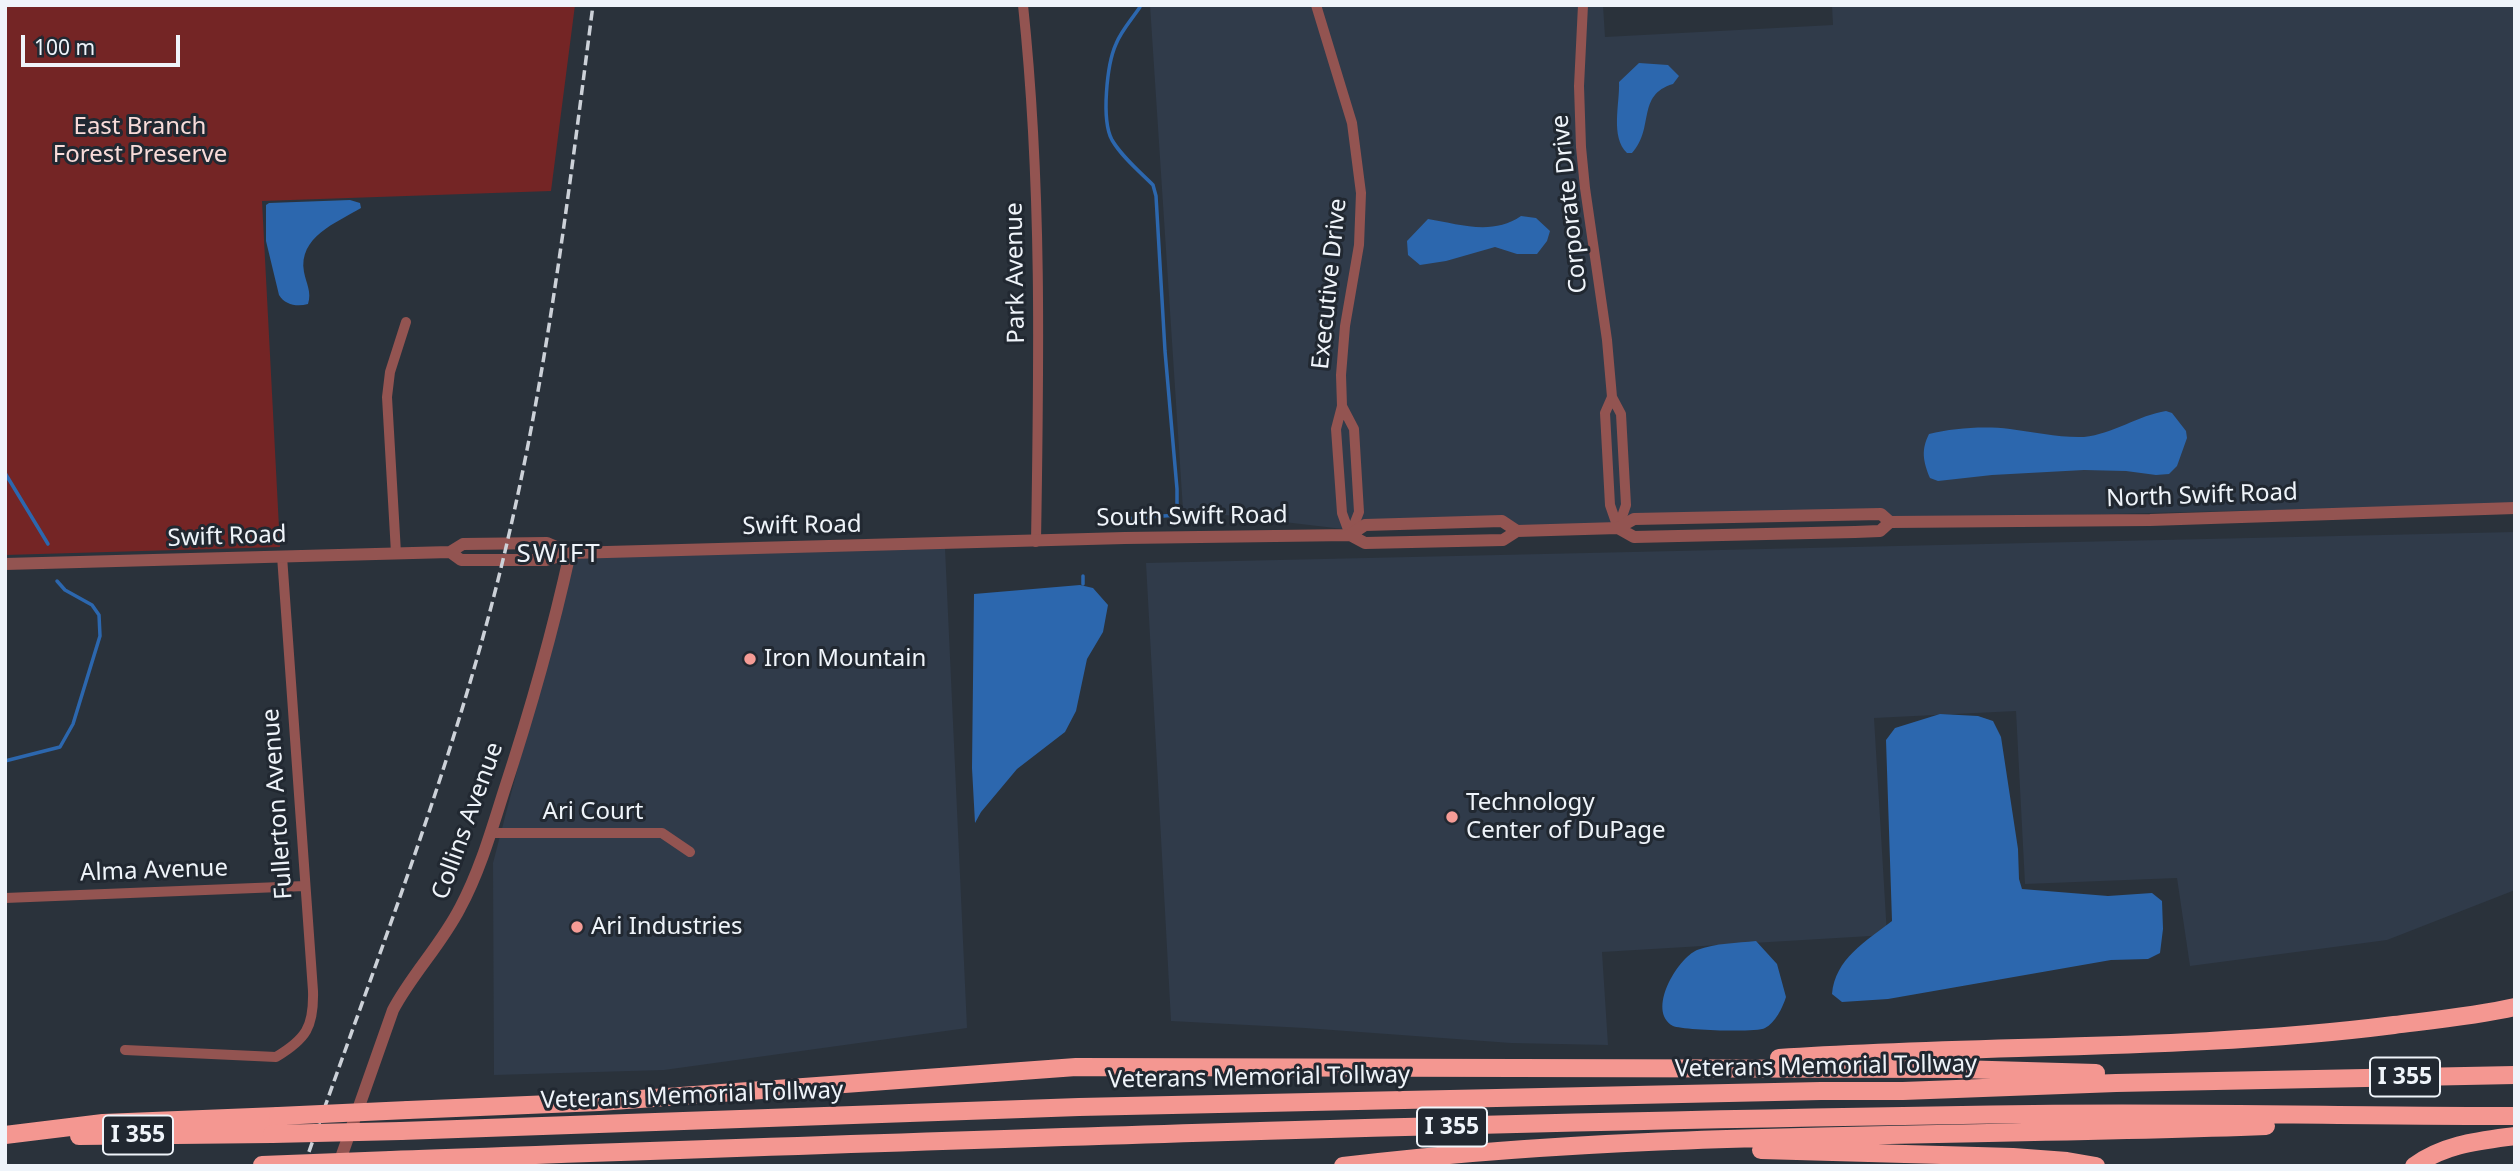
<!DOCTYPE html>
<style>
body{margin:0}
#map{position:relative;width:2520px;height:1171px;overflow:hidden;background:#2a323b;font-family:"Noto Sans",sans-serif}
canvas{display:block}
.frame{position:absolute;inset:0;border:7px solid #eff4fa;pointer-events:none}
.scale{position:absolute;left:21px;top:35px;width:159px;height:32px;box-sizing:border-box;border:4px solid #eff4fa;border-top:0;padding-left:9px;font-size:21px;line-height:24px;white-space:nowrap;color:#eff4fa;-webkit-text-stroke:5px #212831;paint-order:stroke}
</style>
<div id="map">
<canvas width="2520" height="1171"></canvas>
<div class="frame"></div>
<div class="scale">100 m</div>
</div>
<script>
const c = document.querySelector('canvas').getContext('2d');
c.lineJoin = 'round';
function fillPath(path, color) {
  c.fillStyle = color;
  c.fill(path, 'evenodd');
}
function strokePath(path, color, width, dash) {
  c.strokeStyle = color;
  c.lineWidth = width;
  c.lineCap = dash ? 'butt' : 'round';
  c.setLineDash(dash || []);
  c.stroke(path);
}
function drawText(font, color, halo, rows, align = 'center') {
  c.font = font + ' "Noto Sans",sans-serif';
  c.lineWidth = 6;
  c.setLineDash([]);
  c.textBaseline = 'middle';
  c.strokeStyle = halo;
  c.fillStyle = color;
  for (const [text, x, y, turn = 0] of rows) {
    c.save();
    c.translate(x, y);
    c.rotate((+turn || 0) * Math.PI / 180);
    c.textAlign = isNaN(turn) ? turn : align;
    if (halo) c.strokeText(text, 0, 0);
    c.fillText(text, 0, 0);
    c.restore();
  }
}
const built = new Path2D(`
 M1150,5H1603L1605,37L1833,25L1832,5H2515V504L1866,520L1343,529L1183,510Z
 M2515,532V890L2387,940L2190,966L2177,878L2025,884L2016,711L1874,718L1887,935L1602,952L1608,1045L1511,1043L1305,1028L1171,1021L1146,563Z
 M945,548L967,1028L664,1070L494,1075L493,863L573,556Z`);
const green = new Path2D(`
 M5,5H575L551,191L262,201L280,547L5,555Z`);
const water = new Path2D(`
 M1639,63L1668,65L1679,76L1673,84C1636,95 1655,128 1632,153H1627C1610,137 1620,103 1619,82Z
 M350,200L360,203L361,208C336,223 298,237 304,272C306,283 312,292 308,304C297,307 285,305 279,295L266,241V205L269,203Z
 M1521,216L1536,218L1550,231L1547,241L1537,254H1517L1495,247L1446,261L1420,265L1408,255L1407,241L1428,219C1459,224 1492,236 1521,216Z
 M2166,411L2172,413L2186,431L2187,438L2177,466L2169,474L2156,475L2126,471L2084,470L1992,475L1938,481L1930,478C1923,461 1921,450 1929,434C1954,428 1984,426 2010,429C2034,432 2060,438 2084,437C2113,434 2139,415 2166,411Z
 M1080,585L1093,588L1108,605L1103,632L1087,659L1076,711L1065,732L1017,769L981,812L975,823L972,768L974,594Z
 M1940,714L1978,716L1993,721L2001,737L2018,849L2019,879L2022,889L2108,896L2152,893L2162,901L2163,929L2160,953L2148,959L2111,960L1888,999L1842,1002L1832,994C1835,959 1866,941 1892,921L1886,740L1895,728Z
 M1756,941L1777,964L1786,997C1783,1007 1775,1023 1765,1028C1756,1033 1682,1030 1673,1026C1646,1011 1677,959 1697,950C1716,943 1737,943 1756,941Z`);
const stream = new Path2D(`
 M5,473L48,544
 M1123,519L1177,515V489L1165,351L1156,196L1153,185C1139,171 1122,157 1112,140C1101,120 1107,64 1116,44C1121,31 1132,19 1140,7
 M1083,584V576
 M5,761L60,747L73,724L100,636L99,615L92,605L65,590L57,581`);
const minor = new Path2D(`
 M1023,5C1042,184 1039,363 1036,542
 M1316,5L1352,123L1361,193L1359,245L1345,326L1341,375L1342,406L1336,429L1342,513L1350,535
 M1583,5L1579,86L1581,147L1585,188L1607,340L1612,397L1605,413L1610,505L1618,528
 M1612,397L1621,414L1626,505L1618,528
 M1342,406L1354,429L1359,512L1350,535
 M396,553L387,397L390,372L406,322
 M490,833H662L690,852
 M5,898L305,886
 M125,1050L276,1057C306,1039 314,1027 313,991L282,556`);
const tertiary = new Path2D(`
 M1618,528L1634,537L1855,532L1880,531L1890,522
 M1350,535L1365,525L1502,521L1517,531
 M450,552L461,560H546L570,553L1125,538L1350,535L1365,543L1503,540L1517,531L1618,528L1634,519L1881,514L1890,522L2150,520L2515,508
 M5,564L450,552L463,544L547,543L570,553
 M338,1166L393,1010C412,974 441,945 460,908C479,873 491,832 503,794C529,715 552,635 570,553`);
const motorway = new Path2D(`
 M1779,1058C1984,1044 2190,1051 2394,1025C2434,1020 2475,1016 2515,1007
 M408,1110L599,1102L1076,1067L1957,1069L2096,1073
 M401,1131L1079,1107L1821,1091H1903L2116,1083L2515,1075
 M5,1135L103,1123L278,1116
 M79,1136L272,1134
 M1761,1150L2013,1157L2067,1161L2096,1166
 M391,1160C938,1141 1486,1121 2034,1114C2194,1112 2355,1116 2515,1116
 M1343,1166C1649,1129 1958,1138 2266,1126
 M2414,1166C2445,1144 2478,1141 2515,1136`);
const rail = new Path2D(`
 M304,1166C372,971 449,777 499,576C546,388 568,197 593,5`);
const motorwayBridge = new Path2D(`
 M278,1116L408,1110
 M272,1134L401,1131
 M262,1165L391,1160`);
const markers = [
 [750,659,7,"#f59c96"],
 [1452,817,7,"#f59c96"],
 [577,927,7,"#f59c96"]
];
const shields = [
 [2405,1077,70],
 [1452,1127,70],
 [138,1135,70]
];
const shieldNames = [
 ["I 355",2405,1077],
 ["I 355",1452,1127],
 ["I 355",138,1135]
];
const parkNames = [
 ["East Branch",140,127],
 ["Forest Preserve",140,155]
];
const streetNames = [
 ["Corporate Drive",1570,204,-96],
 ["Park Avenue",1016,273,-91],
 ["Executive Drive",1330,284,-84],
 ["North Swift Road",2202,496,-2],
 ["South Swift Road",1192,517,-1],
 ["Swift Road",802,526,-1],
 ["Swift Road",227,537,-2],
 ["Fullerton Avenue",278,804,-94],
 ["Ari Court",593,812],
 ["Collins Avenue",468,821,-70],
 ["Alma Avenue",154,871,-2],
 ["Veterans Memorial Tollway",1826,1067,-1],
 ["Veterans Memorial Tollway",1259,1078,-1],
 ["Veterans Memorial Tollway",692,1096,-2]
];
const poiNames = [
 ["Iron Mountain",764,659],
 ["Technology",1466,803],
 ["Center of DuPage",1466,831],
 ["Ari Industries",591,927]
];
const neighbourhoodNames = [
 ["SWIFT",559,555]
];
fillPath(built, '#303b4a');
fillPath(green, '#742525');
fillPath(water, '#2c67ae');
strokePath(stream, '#2c67ae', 3.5);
strokePath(minor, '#935451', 10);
strokePath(tertiary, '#935451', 12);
strokePath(motorway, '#f49791', 18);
strokePath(rail, '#ccd1d8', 3.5, [10, 5]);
strokePath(motorwayBridge, '#f49791', 18);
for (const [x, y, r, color] of markers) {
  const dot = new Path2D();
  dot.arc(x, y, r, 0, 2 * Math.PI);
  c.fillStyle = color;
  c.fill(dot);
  strokePath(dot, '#212831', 2.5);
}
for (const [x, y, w] of shields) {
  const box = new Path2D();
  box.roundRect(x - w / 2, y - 19.5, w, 39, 5);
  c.fillStyle = '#212831';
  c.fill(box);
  strokePath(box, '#eff4fa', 2);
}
drawText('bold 23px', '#eff4fa', null, shieldNames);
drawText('24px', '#f8dbd9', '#212831', parkNames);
drawText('24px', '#eff4fa', '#212831', streetNames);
drawText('24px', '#eff4fa', '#212831', poiNames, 'left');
c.letterSpacing = '2px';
drawText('26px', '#eff4fa', '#212831', neighbourhoodNames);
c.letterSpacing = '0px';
</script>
